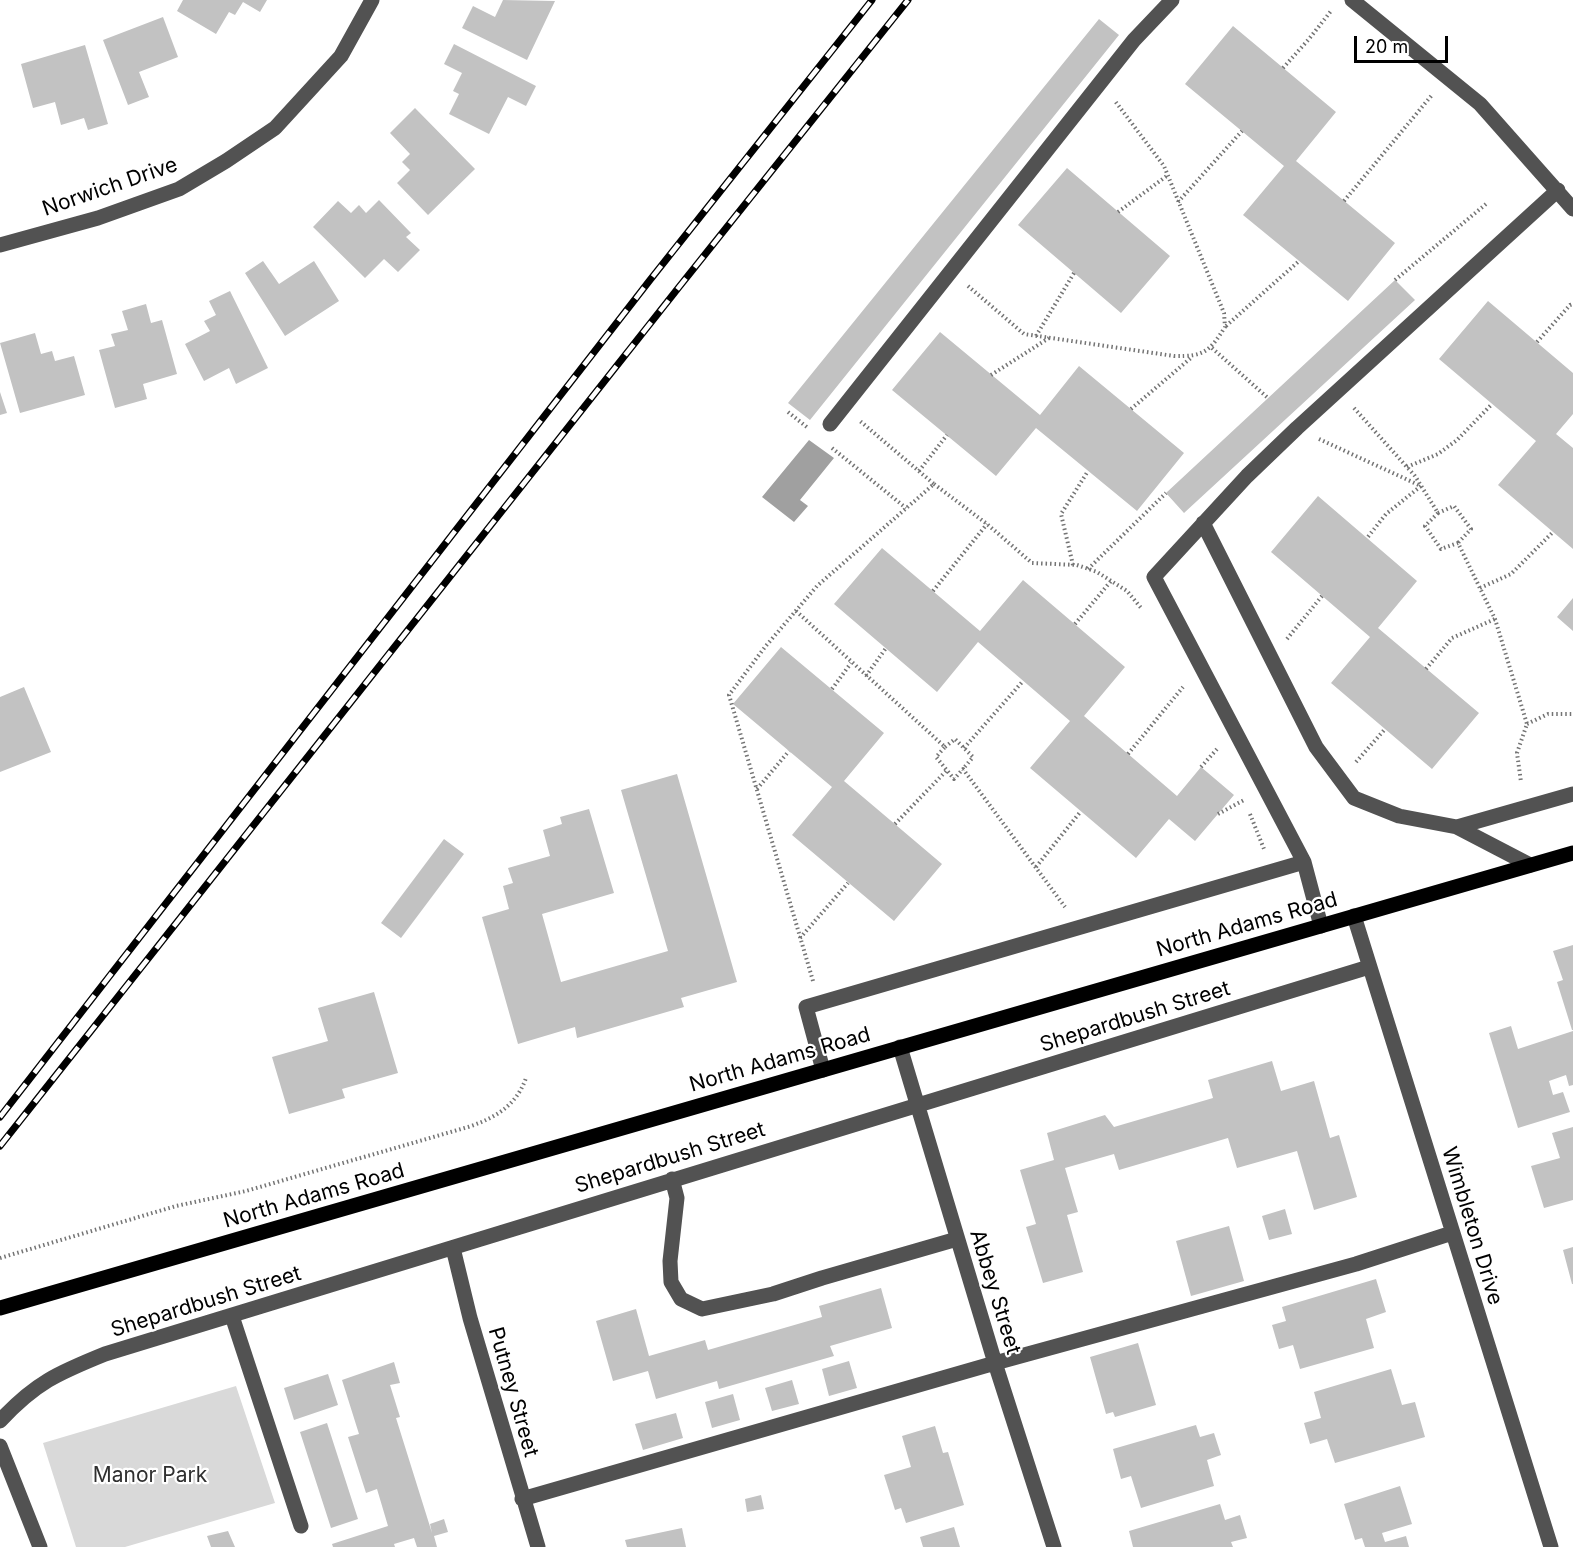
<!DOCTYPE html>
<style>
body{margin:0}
#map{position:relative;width:1573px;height:1547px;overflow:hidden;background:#fff;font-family:Inter,sans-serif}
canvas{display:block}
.scale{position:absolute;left:1354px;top:36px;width:94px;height:27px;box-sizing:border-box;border:3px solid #000;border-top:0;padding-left:8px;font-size:18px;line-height:21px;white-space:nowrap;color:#000;-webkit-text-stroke:4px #fff;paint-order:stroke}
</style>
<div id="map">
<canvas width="1573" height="1547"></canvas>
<div class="scale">20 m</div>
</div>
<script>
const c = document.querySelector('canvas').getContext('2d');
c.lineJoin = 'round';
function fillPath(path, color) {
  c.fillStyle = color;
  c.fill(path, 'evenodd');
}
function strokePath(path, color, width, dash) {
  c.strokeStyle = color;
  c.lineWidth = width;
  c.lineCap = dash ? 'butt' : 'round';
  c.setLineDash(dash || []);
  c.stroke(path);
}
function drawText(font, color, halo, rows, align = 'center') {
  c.font = font + ' Inter,sans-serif';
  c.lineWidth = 4.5;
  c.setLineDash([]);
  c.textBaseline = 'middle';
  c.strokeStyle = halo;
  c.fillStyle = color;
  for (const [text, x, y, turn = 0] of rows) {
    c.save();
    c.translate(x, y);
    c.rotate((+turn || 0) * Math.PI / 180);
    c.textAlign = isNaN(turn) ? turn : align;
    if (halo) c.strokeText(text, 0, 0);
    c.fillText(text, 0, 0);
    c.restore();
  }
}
const green = new Path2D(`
 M236,1386L275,1503L125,1547H76L43,1443Z`);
const water = new Path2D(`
 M809,440L834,458L800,500L808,506L794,522L762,497Z`);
const building = new Path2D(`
 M183,0H267L260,12L243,2L235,15L229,12L216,34L177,11Z
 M503,0L555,1L527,60L462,28L473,6L495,17Z
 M163,17L178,57L139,72L149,97L128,105L103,40Z
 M1099,19L1119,35L810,420L788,403Z
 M1233,26L1336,112L1296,161L1395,243L1348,301L1243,215L1284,166L1185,84Z
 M454,44L536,86L526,106L508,97L489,134L449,114L459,94L453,91L462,73L444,64Z
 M85,45L108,124L88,130L84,118L61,125L55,102L33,108L21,64Z
 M415,108L475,169L428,215L397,183L410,170L402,162L410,154L390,133Z
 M1067,168L1170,256L1121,313L1018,225Z
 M379,200L411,233L406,237L420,250L398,272L384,259L365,278L313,227L338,201L351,213L359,205L366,213Z
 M263,261L279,284L314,261L339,301L285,336L245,273Z
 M1395,280L1415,300L1184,513L1166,493Z
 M230,291L268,368L236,384L229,368L204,381L185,344L210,331L204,321L216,315L209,301Z
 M1488,301L1573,373V414L1556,434L1573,448V549L1498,485L1536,441L1439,359Z
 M146,304L151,323L162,320L177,374L143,384L147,399L115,408L99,350L115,346L111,334L128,330L122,311Z
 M940,332L1040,415L1079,366L1184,453L1137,511L1036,428L996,476L892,390Z
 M35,333L41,354L52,351L55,361L74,356L85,395L20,413L0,343Z
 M0,392L7,413L0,415Z
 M1318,496L1417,581L1378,628L1479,713L1432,769L1331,683L1370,637L1271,552Z
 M882,548L980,631L1023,580L1125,667L1084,716L1177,796L1201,767L1234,795L1195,841L1169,819L1136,858L1030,768L1070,721L978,642L937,692L834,604Z
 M1573,598V631L1557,617Z
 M781,647L884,733L844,781L942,864L894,921L792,835L832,787L733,704Z
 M24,687L51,752L0,772V697Z
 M677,774L737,982L681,998L684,1007L577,1038L575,1027L518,1044L482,917L509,909L503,886L513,883L508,868L550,856L543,830L562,824L560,817L589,809L614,893L542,914L561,982L668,951L621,790Z
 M444,839L464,854L401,938L381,923Z
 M1573,945V1030H1572L1557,982L1563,980L1553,951Z
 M374,992L398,1073L342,1089L345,1098L289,1114L272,1057L328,1041L318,1008Z
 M1511,1026L1518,1049L1573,1031V1085L1569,1086L1566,1075L1549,1081L1553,1095L1563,1092L1570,1112L1518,1128L1489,1033Z
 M1272,1061L1281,1091L1314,1081L1330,1138L1339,1135L1357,1197L1314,1210L1297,1151L1237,1168L1228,1138L1119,1170L1114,1154L1065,1168L1078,1212L1067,1215L1083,1272L1043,1283L1026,1227L1036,1224L1020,1170L1054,1160L1047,1133L1105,1115L1114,1127L1213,1098L1208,1080Z
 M1573,1127V1200L1544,1208L1531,1166L1560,1158L1552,1133Z
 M1285,1209L1292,1234L1269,1240L1262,1216Z
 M1229,1226L1244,1281L1191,1296L1176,1241Z
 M1573,1247V1284H1572L1563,1250Z
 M1376,1279L1386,1312L1366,1319L1374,1348L1300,1369L1293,1345L1279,1349L1272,1325L1286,1321L1282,1307Z
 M881,1288L892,1328L830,1346L834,1356L719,1389L717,1381L656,1399L648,1371L613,1381L596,1321L636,1309L649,1356L705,1340L708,1350L822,1317L819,1306Z
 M1138,1343L1156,1405L1115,1417L1113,1412L1106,1414L1090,1357Z
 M849,1361L857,1388L829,1396L822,1369Z
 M394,1362L400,1383L390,1385L400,1417L396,1418L432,1533L430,1524L444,1519L448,1532L434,1536L437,1547H417L414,1538L394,1544L395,1547H333L332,1544L388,1526L377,1489L366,1493L348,1437L359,1434L342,1380Z
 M1391,1369L1402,1405L1415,1402L1425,1437L1335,1463L1327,1439L1310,1444L1304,1423L1321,1418L1314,1392Z
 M328,1374L338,1405L294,1420L284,1388Z
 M792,1380L799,1404L772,1411L765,1388Z
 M733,1394L740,1420L712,1428L705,1402Z
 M676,1413L683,1438L643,1450L635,1424Z
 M327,1423L358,1519L331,1528L300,1432Z
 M1196,1425L1200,1437L1214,1433L1221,1455L1207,1460L1214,1486L1141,1508L1131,1476L1121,1479L1113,1449Z
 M935,1426L943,1453L948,1452L964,1505L906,1523L901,1508L895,1510L884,1475L911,1467L902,1436Z
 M1400,1486L1412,1524L1382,1533L1385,1542L1406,1536L1409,1547H1365L1362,1538L1355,1540L1344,1504Z
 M761,1495L764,1509L747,1512L745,1499Z
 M1220,1504L1225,1520L1240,1515L1247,1538L1231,1542L1233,1547H1133L1129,1531Z
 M954,1527L960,1547H923L920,1537Z
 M682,1528L686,1547H627L625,1540Z
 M228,1531L235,1547H211L207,1536Z`);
const path = new Path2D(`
 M1283,68L1309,39L1331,11
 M1344,201L1432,95
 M1178,202L1242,131
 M1118,212L1168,175
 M1395,280L1486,204
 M968,286L1024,334L1174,356C1204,357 1210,351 1225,327L1224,313L1164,166L1115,101
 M1226,326L1299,261
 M1036,336L1074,273
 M1537,342L1570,305L1573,304
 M1212,348L1268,398
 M991,375L1049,338
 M1354,408L1415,476L1438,513L1425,526L1441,549L1458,543L1495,619L1527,724L1517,753L1521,782
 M1131,409L1192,357
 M788,412L808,428
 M1319,439L1421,486L1386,514L1367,538
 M832,448L906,508
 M1407,467L1438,454L1457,440L1492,404
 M919,471L947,435
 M934,484L987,524L1032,563L1077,565L1097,572L1127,591L1142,609
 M1438,513L1454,506L1471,529L1458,543
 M1073,565L1061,514L1088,471
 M1088,569L1166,493
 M1480,588L1511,574L1553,532
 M933,591L987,524
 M796,611L945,747L936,757L954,779L963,769L1065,907
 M1075,624L1111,581
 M1287,639L1322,596
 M1426,669L1452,638L1495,619
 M866,676L886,648
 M832,689L851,663
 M1527,724L1548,714H1573
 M945,747L955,739L973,757L963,769
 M964,748L1023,681
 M1128,754L1183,687
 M1356,762L1385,729
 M1201,767L1217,749
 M757,789L789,751
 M1218,814L1244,800
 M1250,814L1264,849
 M895,824L947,770
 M1036,867L1081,811
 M800,938L848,883
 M813,981L729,695L765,647L817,586L934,484L860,421
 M0,1258L176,1206L246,1191L468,1127C495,1118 516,1106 526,1078`);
const minor = new Path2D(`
 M1352,0L1480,104L1573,209
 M0,245L98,218L179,189L226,161L275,128L341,56L372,0
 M830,424L1134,40L1172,0
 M1203,523L1316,747L1354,798L1399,816L1457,827L1530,865
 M1457,827L1573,794
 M1354,916L1551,1547
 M1321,926L1304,862L1154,577L1247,476L1297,428L1558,190
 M900,1047L995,1363L1054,1547
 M823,1070L806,1007L1304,862
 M672,1179L677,1198L670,1261L671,1282L681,1299L702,1309L773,1294L822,1278L957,1239
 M453,1248L470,1318L538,1547
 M232,1316L301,1526
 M0,1421C35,1383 58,1373 105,1354L1369,967
 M0,1446L40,1547
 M522,1499L995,1363L1356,1264L1452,1233`);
const major = new Path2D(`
 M0,1308L1573,853`);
const rail = new Path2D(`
 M0,1117L650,280L872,0
 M0,1146L679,287L908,0`);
const streetNames = [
 ["Norwich Drive",110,187,-19],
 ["North Adams Road",1247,925,-16],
 ["Shepardbush Street",1135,1017,-17],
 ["North Adams Road",780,1060,-16],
 ["Shepardbush Street",670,1158,-17],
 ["North Adams Road",314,1196,-16],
 ["Wimbleton Drive",1472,1226,73],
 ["Abbey Street",995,1292,73],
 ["Shepardbush Street",206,1302,-17],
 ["Putney Street",513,1392,74]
];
const parkNames = [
 ["Manor Park",150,1476]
];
fillPath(green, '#d9d9d9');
fillPath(water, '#a0a0a0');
fillPath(building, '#c2c2c2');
strokePath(path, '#747474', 4, [1.5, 3]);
strokePath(minor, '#525252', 15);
strokePath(major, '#000', 15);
strokePath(rail, '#000', 7);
strokePath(rail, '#fff', 4.5, [14]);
drawText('21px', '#000', '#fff', streetNames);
drawText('21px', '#303030', '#fff', parkNames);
</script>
